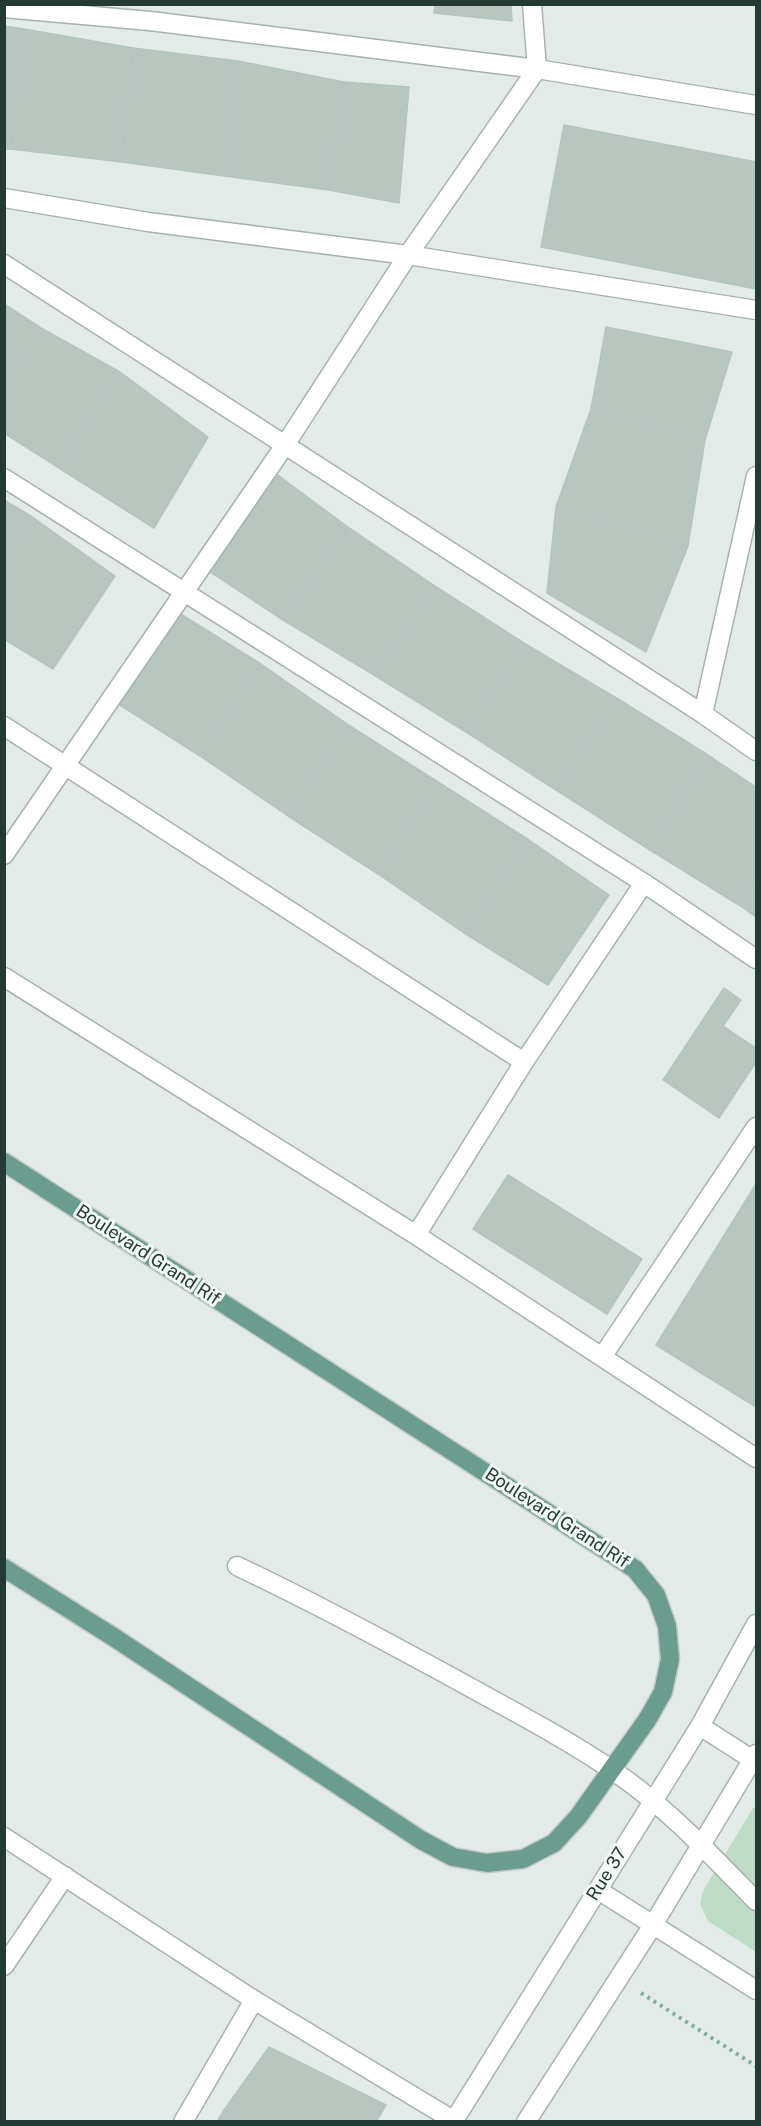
<!DOCTYPE html>
<style>
body{margin:0}
#map{position:relative;width:761px;height:2126px;overflow:hidden;background:#e2ebe7;font-family:"Public Sans",sans-serif}
canvas{display:block}
.frame{position:absolute;inset:0;border:6px solid #243b35;pointer-events:none}
</style>
<div id="map">
<canvas width="761" height="2126"></canvas>
<div class="frame"></div>
</div>
<script>
const c = document.querySelector('canvas').getContext('2d');
c.lineJoin = 'round';
function fillPath(path, color) {
  c.fillStyle = color;
  c.fill(path, 'evenodd');
}
function strokePath(path, color, width, dash) {
  c.strokeStyle = color;
  c.lineWidth = width;
  c.lineCap = dash ? 'butt' : 'round';
  c.setLineDash(dash || []);
  c.stroke(path);
}
function drawText(font, color, halo, rows, align = 'center') {
  c.font = font + ' "Public Sans",sans-serif';
  c.lineWidth = 6;
  c.setLineDash([]);
  c.textBaseline = 'middle';
  c.strokeStyle = halo;
  c.fillStyle = color;
  for (const [text, x, y, turn = 0] of rows) {
    c.save();
    c.translate(x, y);
    c.rotate((+turn || 0) * Math.PI / 180);
    c.textAlign = isNaN(turn) ? turn : align;
    if (halo) c.strokeText(text, 0, 0);
    c.fillText(text, 0, 0);
    c.restore();
  }
}
const green = new Path2D(`
 M756,1807V1952L708,1921L700,1904L703,1891L753,1808Z`);
const building = new Path2D(`
 M435,4H511L512,21L434,13Z
 M4,26L24,29L11,149H4Z
 M24,29L133,48L122,162L11,149Z
 M133,48L238,61L224,176L122,162Z
 M238,61L344,82L329,190L224,176Z
 M344,82L409,87L399,203L329,190Z
 M564,125L756,162V289L541,247Z
 M4,304L41,328L4,385Z
 M606,327L732,352L705,440L591,409Z
 M41,328L120,372L59,468L4,433V385Z
 M120,372L208,437L154,528L59,468Z
 M591,409L705,440L688,546L556,507Z
 M271,470L348,527L283,620L203,567Z
 M4,500L31,516L4,558Z
 M556,507L688,546L646,652L547,593Z
 M31,516L115,576L53,669L4,639V558Z
 M348,527L438,588L374,675L283,620Z
 M438,588L527,645L466,732L374,675Z
 M179,613L261,664L200,756L120,705Z
 M527,645L618,699L556,790L466,732Z
 M261,664L350,726L288,816L200,756Z
 M618,699L708,755L650,850L556,790Z
 M350,726L438,782L378,874L288,816Z
 M708,755L756,787V878L739,905L650,850Z
 M438,782L529,840L464,933L378,874Z
 M529,840L609,895L548,985L464,933Z
 M756,878V917L739,905Z
 M724,988L741,1000L723,1026L756,1048V1062L719,1118L663,1080Z
 M508,1175L642,1259L607,1314L473,1229Z
 M756,1184V1407L656,1345Z
 M269,2047L386,2105L376,2122H244L224,2110Z
 M224,2110L244,2122H217Z`);
const path = new Path2D(`
 M641,1993L756,2066`);
const minor = new Path2D(`
 M4,8L150,21L537,69L756,105
 M4,198L148,222L408,255L756,310
 M4,264L703,714L756,751
 M4,478L644,883L756,959
 M703,714L756,476
 M4,726L524,1062
 M4,855L285,445L408,255L537,69L532,4
 M4,977L416,1235L756,1458
 M416,1235L524,1062L644,883
 M602,1357L756,1127
 M237,1566C311,1601 383,1640 455,1679C507,1708 562,1736 612,1770C666,1806 711,1855 756,1901
 M700,1726L756,1762
 M4,1837L254,2000L456,2122
 M598,1890L756,1990
 M4,1966L65,1876
 M183,2122L254,2000
 M453,2122L700,1726L756,1624
 M526,2122L653,1925L756,1754`);
const major = new Path2D(`
 M4,1162L635,1569L656,1595L667,1626L670,1659L663,1692L647,1720L578,1817L554,1843L523,1859L487,1863L453,1857L421,1840L115,1638L4,1568`);
const streetNames = [
 ["Boulevard Grand Rif",148,1255,33],
 ["Boulevard Grand Rif",557,1518,33],
 ["Rue 37",607,1874,-58]
];
fillPath(green, '#bddbc5');
fillPath(building, '#b8c6c0');
strokePath(building, '#b5c4be', 1.5);
strokePath(minor, '#a5b3ae', 21);
strokePath(major, '#c2c8c6', 21);
strokePath(path, '#85aca0', 4, [3, 4.5]);
strokePath(minor, '#fff', 18);
strokePath(major, '#6a9d90', 18);
drawText('18px', '#243b35', '#f2f8f5', streetNames);
</script>
